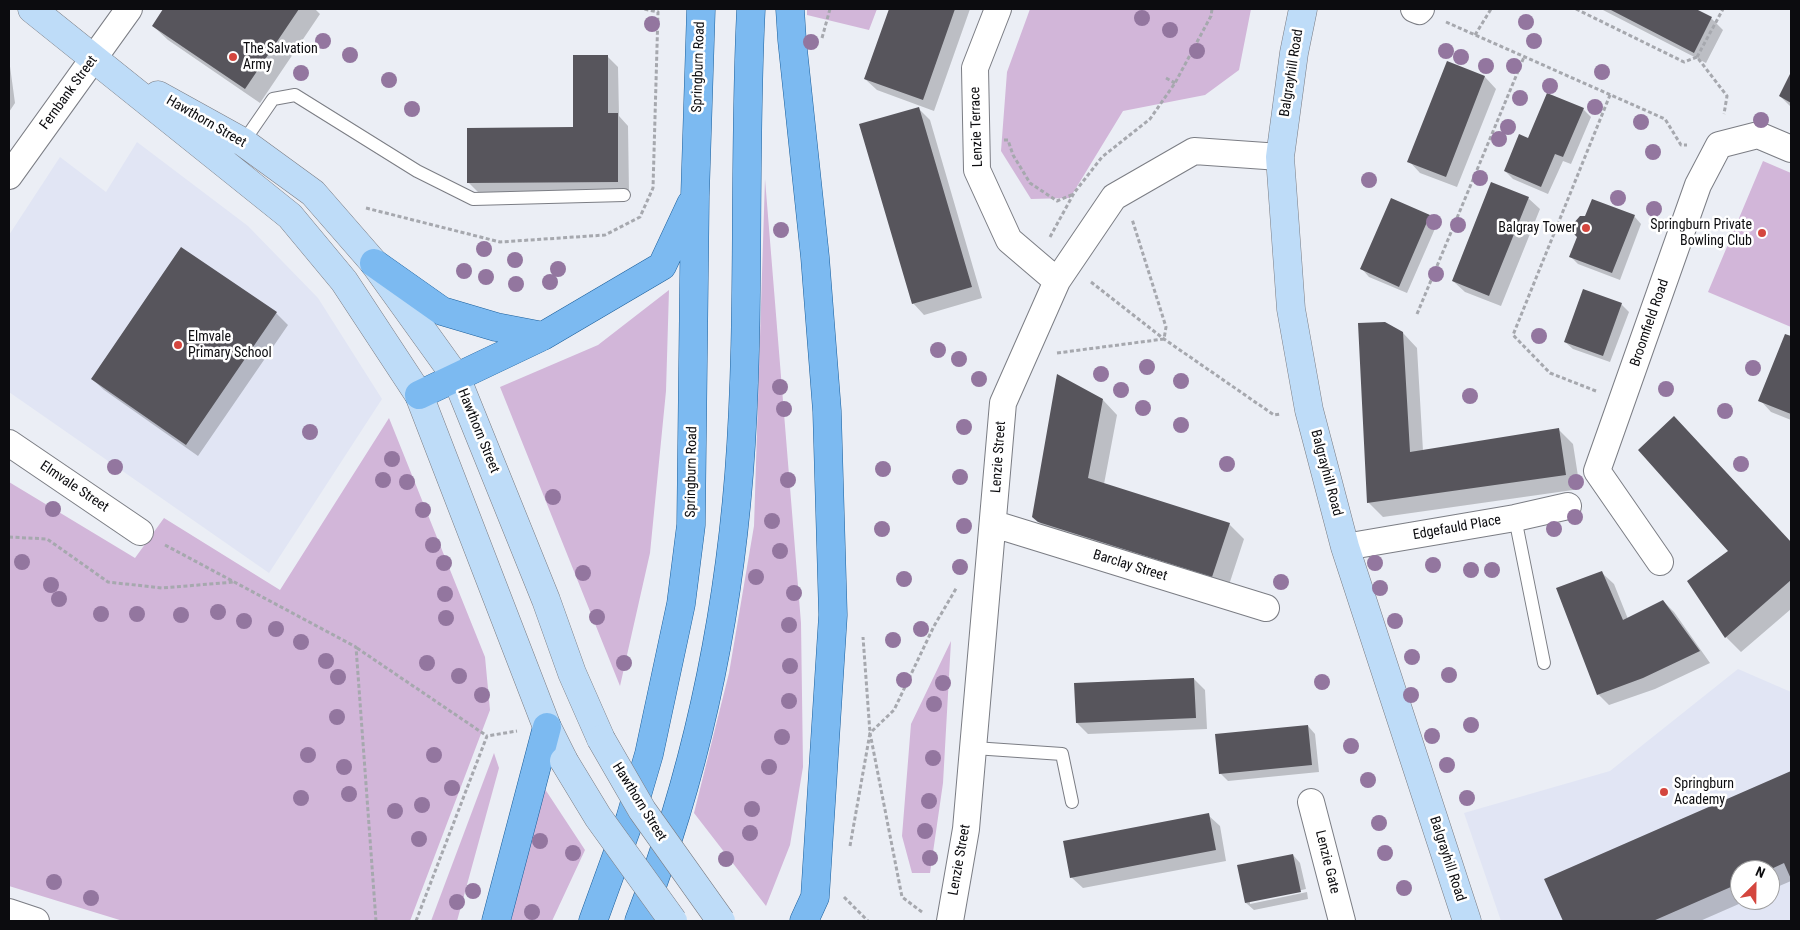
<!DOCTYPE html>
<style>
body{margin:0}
#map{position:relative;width:1800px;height:930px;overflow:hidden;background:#ebeef5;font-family:"Roboto Condensed",sans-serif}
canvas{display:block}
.frame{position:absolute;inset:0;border:10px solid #0c0c0f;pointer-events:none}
.north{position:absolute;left:1730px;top:860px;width:50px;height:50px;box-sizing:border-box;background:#fff;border:1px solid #9e9e9f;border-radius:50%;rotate:23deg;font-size:14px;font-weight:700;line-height:20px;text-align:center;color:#0c0c0f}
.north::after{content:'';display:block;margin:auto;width:18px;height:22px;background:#d4463e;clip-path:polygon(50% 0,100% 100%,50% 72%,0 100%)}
</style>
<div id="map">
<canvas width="1800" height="930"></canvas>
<div class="frame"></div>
<div class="north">N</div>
</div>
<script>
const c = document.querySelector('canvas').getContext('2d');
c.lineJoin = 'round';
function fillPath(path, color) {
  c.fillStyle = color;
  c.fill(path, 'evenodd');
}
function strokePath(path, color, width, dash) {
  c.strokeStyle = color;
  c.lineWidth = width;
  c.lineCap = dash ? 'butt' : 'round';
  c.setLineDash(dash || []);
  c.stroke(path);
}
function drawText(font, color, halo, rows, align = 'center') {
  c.font = font + ' "Roboto Condensed",sans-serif';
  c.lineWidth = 5;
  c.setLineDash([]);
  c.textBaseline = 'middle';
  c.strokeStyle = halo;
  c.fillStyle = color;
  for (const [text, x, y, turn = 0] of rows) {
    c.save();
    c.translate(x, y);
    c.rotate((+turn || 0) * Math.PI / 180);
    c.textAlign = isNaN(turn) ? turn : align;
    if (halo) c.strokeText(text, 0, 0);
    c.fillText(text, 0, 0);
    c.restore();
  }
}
const built = new Path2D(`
 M137,142L248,226L318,298L382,399L269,573L9,392V235L60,157L106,192Z
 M1738,669L1791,692V921H1501L1464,813L1610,771ZM1740,870H1770V900H1740Z`);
const green = new Path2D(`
 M807,9H877L869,30L807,15Z
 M1030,9H1251L1239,70L1205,95L1123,111L1070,198L1031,199L1001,151L1007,72Z
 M1763,161L1791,173V327L1708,292Z
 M765,179L801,623L803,767L790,845L766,906L694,813L729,673L754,526Z
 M669,290L666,391L650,553L620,686L500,387L598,345Z
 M389,418L485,657L490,710L410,921H123L9,886V482L135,558L164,518L280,590Z
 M951,641L943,783L930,873H912L902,836L911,724Z
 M494,753L499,768L457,921H431Z
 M539,780L585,850L552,921H511Z`);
const shadow = new Path2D(`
 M165,9H315L320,14L260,103L168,40L153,26Z
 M890,9H970L934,111L877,90L865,79Z
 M1601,9H1693L1712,19L1723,30L1706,63Z
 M607,56L618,67L619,116L628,126L629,193L480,194L468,182L575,128Z
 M9,59L15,103L9,112Z
 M1447,63L1485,77L1496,89L1457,187L1420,173L1409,161Z
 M1791,74V107L1780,96Z
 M918,108L930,120L982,298L924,315L913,303Z
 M1583,109L1591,117L1571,164L1563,161L1548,194L1513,179L1505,171L1529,140Z
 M1528,198L1540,209L1501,306L1465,292L1453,281Z
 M1392,200L1430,216L1437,224L1407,293L1369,277L1362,269Z
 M1634,216L1641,224L1620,280L1578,264L1571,257L1579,236Z
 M182,249L276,313L288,325L198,456L104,390L92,379Z
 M1621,304L1629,312L1610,362L1573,349L1565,342Z
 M1403,333L1417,348L1423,451L1558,429L1573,444L1580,489L1383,517L1368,502Z
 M1786,336L1791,338V420L1771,412L1760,400Z
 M1103,400L1117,415L1104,484L1229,524L1244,539L1227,591L1048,531L1033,516Z
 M1674,418L1791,543V609L1741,652L1726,637L1688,581L1729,551Z
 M1602,573L1614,584L1628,619L1663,601L1674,612L1710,663L1655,689L1609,705L1598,694Z
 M1194,679L1205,690L1207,729L1088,734L1077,723Z
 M1308,726L1315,734L1319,772L1228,781L1220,773Z
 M1791,773V881L1770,890V870H1740V900H1748L1700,921H1564L1546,880Z
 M1208,815L1220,826L1226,861L1083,888L1071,877Z
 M1293,855L1300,863L1306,889L1250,901V904L1307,892L1308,899L1254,910L1246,903L1239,866Z`);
const building = new Path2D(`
 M163,9H299L245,89L152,26Z
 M889,9H955L923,100L864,79Z
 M1609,9H1696L1712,17L1694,53Z
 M573,55H608V113H618V182L467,183V128L573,127Z
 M1447,61L1485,76L1446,177L1407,162Z
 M1791,72V103L1779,96Z
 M1547,93L1584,108L1563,157L1555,154L1541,187L1504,171L1519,134L1528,138Z
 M919,107L972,287L912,304L859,124Z
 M1491,182L1529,197L1489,296L1452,281Z
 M1391,198L1430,215L1399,287L1360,269Z
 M1592,199L1635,215L1612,273L1569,257L1577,237L1574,234L1573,224L1580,216H1585Z
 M181,247L277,312L186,445L91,379Z
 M1583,289L1622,303L1603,356L1564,342Z
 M1385,322L1403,332L1410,452L1559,428L1566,475L1367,503L1358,323Z
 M1785,334L1791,336V414L1758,401Z
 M1057,374L1103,399L1088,478L1230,523L1212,577L1038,522L1032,517Z
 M1674,416L1791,542V580L1725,638L1687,581L1728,551L1638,450Z
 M1602,571L1623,620L1663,600L1700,651L1643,678L1597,695L1556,588Z
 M1194,678L1196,718L1076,723L1074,683Z
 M1308,725L1312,765L1219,774L1215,734Z
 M1791,771V879L1784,863L1769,870H1740V883L1653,921H1563L1544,879Z
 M1209,813L1216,850L1070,878L1063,841Z
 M1293,854L1301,892L1245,903L1237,865Z`);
const path = new Path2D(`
 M1576,9L1684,62L1697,57L1727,96L1724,114
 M1446,22L1665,119L1681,145H1687
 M1475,35L1491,9
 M822,38L830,9
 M1697,57L1723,9
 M1166,78L1175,83
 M1004,140H1008L1013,155L1030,183L1057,201L1074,194
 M366,208L500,242L605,235L640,217L653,188L658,12L644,9
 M1050,237L1074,193L1102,157L1150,119L1175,83L1211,16L1212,9
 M1091,282L1164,339L1274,415L1281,414
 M1417,314L1524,57
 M1057,353L1164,339L1166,327L1132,219
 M1596,391L1550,373L1513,335L1610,95
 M9,537L47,539L108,582L162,588L234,582
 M165,545L356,647L376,921
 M357,648L487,736
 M850,846L870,733L863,637
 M844,897L868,921
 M922,912L902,897L870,733L894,710L934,626L957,587
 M416,921L487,736L517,731`);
const lane = new Path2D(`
 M242,144L273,99L295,95L417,171L473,199L624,195
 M1515,518L1544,663
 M974,748L1062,754L1072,802`);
const street = new Path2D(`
 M998,9L975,68L977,170L1009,240L1057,281
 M1414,9L1419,11L1421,9
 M9,176L129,9
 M9,443L140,532
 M994,524L1266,608
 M1345,547L1515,518L1568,506
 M1660,562L1597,471L1698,185L1719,145L1758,135L1791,149
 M1311,802L1342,921
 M9,912L36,921
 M950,921L966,829L1003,403L1057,281L1114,197L1194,151L1280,157`);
const secondary = new Path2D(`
 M32,9L290,216L344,281L419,395L547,727L564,761
 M1303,9L1294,53L1280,157L1291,309L1309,410L1345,547L1467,921
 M158,95L243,142L313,193L374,263L456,377L546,600L572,673L601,739`);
const primary = new Path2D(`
 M790,9L792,40L815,257L827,411L833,615L815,897L804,921
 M374,263L442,311L496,327L543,336
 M419,395L543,336L662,266L691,204
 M496,921L547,727
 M593,921L630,819L649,754L681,604L691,525L695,196L701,9
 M639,921C694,779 727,626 739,474C751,319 743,164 751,9`);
const secondaryBridge = new Path2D(`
 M601,739L642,810L721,921
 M564,761L598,817L673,921`);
const trees = [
 [1142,18],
 [1526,22],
 [652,24],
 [1170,30],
 [323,41],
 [1534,41],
 [811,42],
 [1197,51],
 [1446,51],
 [350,55],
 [1461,57],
 [1486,66],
 [1514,66],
 [1602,72],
 [301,73],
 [389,80],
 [1550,86],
 [1520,98],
 [1595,107],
 [412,109],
 [1761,120],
 [1641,122],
 [1508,127],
 [1499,139],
 [1653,152],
 [1480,178],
 [1369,180],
 [1618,198],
 [1654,209],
 [1434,222],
 [1458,225],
 [781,230],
 [484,249],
 [515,260],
 [558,269],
 [464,271],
 [1436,274],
 [486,277],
 [550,282],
 [516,284],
 [1539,336],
 [938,350],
 [959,359],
 [1147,367],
 [1753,368],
 [1101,374],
 [979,379],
 [1181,381],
 [780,387],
 [1666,389],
 [1121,390],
 [1470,396],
 [1143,408],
 [784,409],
 [1725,411],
 [1181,425],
 [964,427],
 [310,432],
 [392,459],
 [1227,464],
 [1741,464],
 [115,467],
 [883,469],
 [960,477],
 [383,480],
 [788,480],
 [407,482],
 [1576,482],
 [553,497],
 [53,509],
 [423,510],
 [1575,517],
 [772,521],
 [964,526],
 [882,529],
 [1554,529],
 [433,545],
 [780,551],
 [22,562],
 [444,563],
 [1375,563],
 [1433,565],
 [960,567],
 [1471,570],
 [1492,570],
 [583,573],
 [756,577],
 [904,579],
 [1281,582],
 [51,585],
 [1380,588],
 [794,593],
 [445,594],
 [59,599],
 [218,612],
 [101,614],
 [137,614],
 [181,615],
 [597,617],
 [446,618],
 [244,621],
 [1395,621],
 [789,625],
 [276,629],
 [921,629],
 [893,640],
 [301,642],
 [1412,657],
 [326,661],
 [427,663],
 [624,663],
 [790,666],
 [1449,675],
 [459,676],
 [338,677],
 [904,680],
 [1322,682],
 [943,683],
 [482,695],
 [1411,695],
 [789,701],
 [934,704],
 [337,717],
 [1471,725],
 [1432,736],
 [782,737],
 [1351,746],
 [308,755],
 [434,755],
 [933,758],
 [1447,765],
 [344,767],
 [769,767],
 [1368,780],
 [452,788],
 [349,794],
 [301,798],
 [1467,798],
 [929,801],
 [422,805],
 [752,809],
 [395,811],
 [1379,823],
 [925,831],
 [750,833],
 [419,839],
 [540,841],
 [573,853],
 [1385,853],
 [930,858],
 [726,859],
 [54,882],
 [1404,888],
 [473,891],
 [91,898],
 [457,902],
 [532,912]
];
const markers = [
 [233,57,5,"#d4463e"],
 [1586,228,5,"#d4463e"],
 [1762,233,5,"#d4463e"],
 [178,345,5,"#d4463e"],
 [1664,792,5,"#d4463e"]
];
const poiNames = [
 ["The Salvation",243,49],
 ["Army",243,65],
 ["Springburn Private",1752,225,"right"],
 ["Bowling Club",1752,241,"right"],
 ["Balgray Tower",1576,228,"right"],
 ["Elmvale",188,337],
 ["Primary School",188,353],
 ["Springburn",1674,784],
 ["Academy",1674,800]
];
const streetNames = [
 ["Springburn Road",699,67,-88],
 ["Balgrayhill Road",1292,73,-81],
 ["Fernbank Street",69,93,-54],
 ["Hawthorn Street",206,122,30],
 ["Lenzie Terrace",977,127,-92],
 ["Broomfield Road",1650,323,-71],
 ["Hawthorn Street",478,431,68],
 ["Lenzie Street",999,457,-86],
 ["Springburn Road",692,472,-89],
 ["Balgrayhill Road",1326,473,75],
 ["Elmvale Street",74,487,34],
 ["Edgefauld Place",1457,528,-10],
 ["Barclay Street",1130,566,17],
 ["Hawthorn Street",639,802,58],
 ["Balgrayhill Road",1447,859,72],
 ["Lenzie Street",960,860,-80],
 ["Lenzie Gate",1327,862,76]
];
fillPath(built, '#e1e5f4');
fillPath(green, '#d2b6d9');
fillPath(shadow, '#0003');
fillPath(building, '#57555c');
strokePath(lane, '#7b7d84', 14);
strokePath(street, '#7b7d84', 28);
strokePath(secondary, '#7b7d84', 29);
strokePath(primary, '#1c5f9b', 29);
strokePath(path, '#a6a8ae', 3, [4, 2.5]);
strokePath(lane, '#fff', 12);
strokePath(street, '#fff', 26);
strokePath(secondary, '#bedcf8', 28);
strokePath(primary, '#7cbaf1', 28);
strokePath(secondaryBridge, '#7b7d84', 29, []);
strokePath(secondaryBridge, '#bedcf8', 28);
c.fillStyle = '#93769f';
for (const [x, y] of trees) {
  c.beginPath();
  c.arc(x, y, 8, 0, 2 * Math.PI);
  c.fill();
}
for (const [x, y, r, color] of markers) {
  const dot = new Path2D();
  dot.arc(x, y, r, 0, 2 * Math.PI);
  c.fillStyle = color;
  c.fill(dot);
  strokePath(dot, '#fff', 2);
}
drawText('14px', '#0c0c0f', '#fff', poiNames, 'left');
drawText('14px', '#0c0c0f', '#fff', streetNames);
</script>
